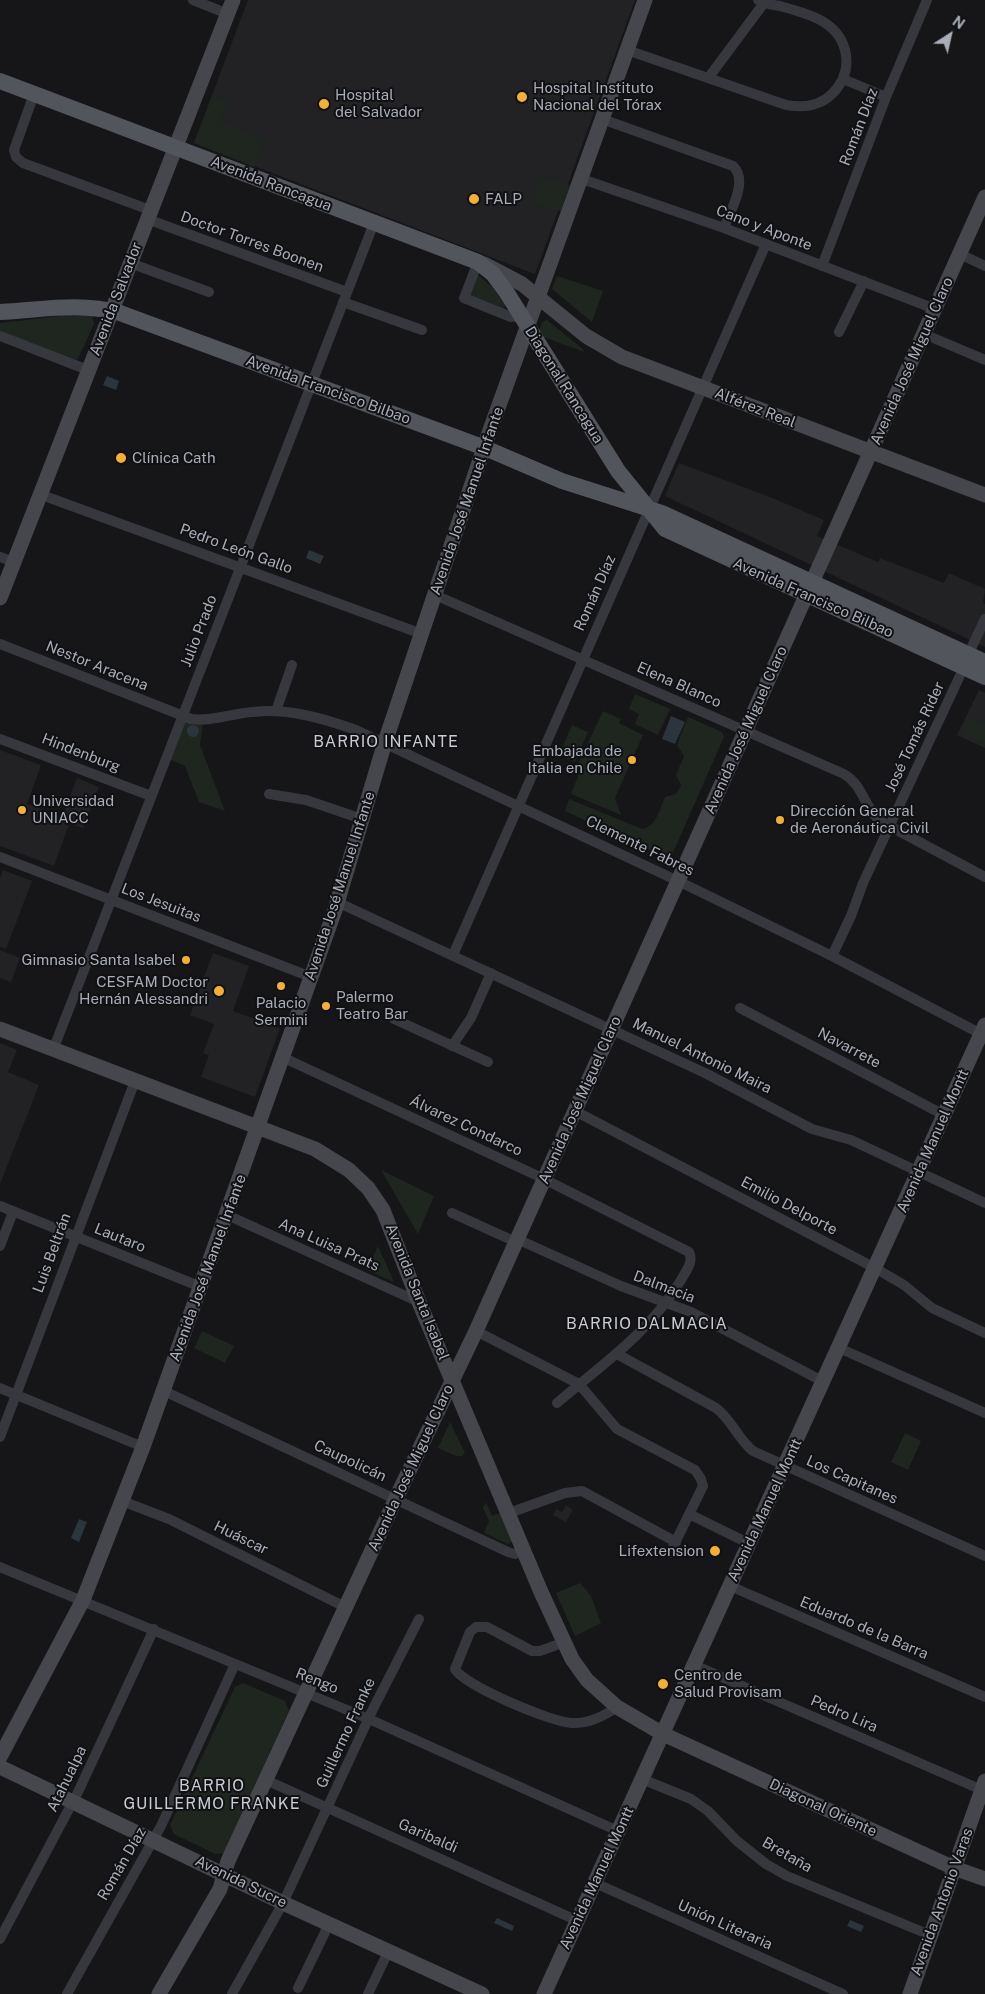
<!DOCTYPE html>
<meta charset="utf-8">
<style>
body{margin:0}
#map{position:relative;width:985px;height:1994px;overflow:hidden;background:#161618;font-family:"Public Sans",sans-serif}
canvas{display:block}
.north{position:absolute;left:925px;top:10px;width:50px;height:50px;-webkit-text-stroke:4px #111113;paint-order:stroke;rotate:35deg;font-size:14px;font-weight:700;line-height:20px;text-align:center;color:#a8adb8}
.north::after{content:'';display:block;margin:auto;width:18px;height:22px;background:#a8adb8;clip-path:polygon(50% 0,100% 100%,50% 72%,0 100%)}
</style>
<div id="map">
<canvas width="985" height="1994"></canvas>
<div class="north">N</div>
</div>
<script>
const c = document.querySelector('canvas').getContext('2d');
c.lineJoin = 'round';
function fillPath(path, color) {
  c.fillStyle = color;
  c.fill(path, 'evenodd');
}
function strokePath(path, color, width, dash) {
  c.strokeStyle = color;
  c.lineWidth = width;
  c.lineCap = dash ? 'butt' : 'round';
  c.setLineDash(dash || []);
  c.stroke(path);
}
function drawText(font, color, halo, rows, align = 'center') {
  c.font = font + ' "Public Sans",sans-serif';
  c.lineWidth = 4;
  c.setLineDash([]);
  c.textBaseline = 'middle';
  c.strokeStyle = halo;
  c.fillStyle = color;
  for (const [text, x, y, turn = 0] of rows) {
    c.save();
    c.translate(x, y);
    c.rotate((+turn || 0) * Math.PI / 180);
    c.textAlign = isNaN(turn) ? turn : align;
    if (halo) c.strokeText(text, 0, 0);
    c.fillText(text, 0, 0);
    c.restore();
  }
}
const built = new Path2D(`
 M248,0H635L535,274L194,143Z
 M679,463L770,497L824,520L817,536L878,562L880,558L944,583L949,573L985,589L983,603L985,604V647L665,496Z
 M979,690L985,693V748L957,735Z
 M0,750L41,765L27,804L62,817L77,778L99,787L83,828L69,824L54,866L0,846Z
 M3,870L32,881L6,949L0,947V878Z
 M0,950L20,958L11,982L0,978Z
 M213,953L249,966L233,1011L280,1028L255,1097L201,1077L209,1055L203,1053L214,1024L190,1015Z
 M0,1043L17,1050L8,1072L39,1085L0,1184Z
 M566,1505L573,1510L566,1522L553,1515L556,1509L562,1512Z`);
const green = new Path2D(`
 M212,96L231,103L230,106L227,105L220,122L264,140L254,167L194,143Z
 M539,176L570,185L561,211L532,203Z
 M478,275L493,288L505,305L504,310L469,296Z
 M557,276L603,291L592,322L552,289Z
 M86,313L92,314L94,324L78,359L71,360L0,332V323Z
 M547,320L583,349L584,352L544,337L539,331L542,322Z
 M635,694L670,709L658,735L635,724L639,714L629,709Z
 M603,711L621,719L619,723L643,735L615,798L621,815L571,794L580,771L576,769Z
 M688,717L722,732L724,737L671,857L668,859L565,811L569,799L642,829C656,827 660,809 665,797L676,794L681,785L676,775L684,756L677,745Z
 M969,718L985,726V745L962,734Z
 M186,720L203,723L200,745L225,811L199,802L185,766L169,759Z
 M572,725L588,732L575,762L559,755Z
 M381,1170L434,1196L418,1234Z
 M378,1246L394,1282L367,1270Z
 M202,1331L234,1346L225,1363L194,1348Z
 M450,1422L465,1453L462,1456H456L438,1448Z
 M905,1433L921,1441L908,1470L891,1462Z
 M486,1502L492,1516L502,1512L513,1541L508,1544L484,1533L489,1521L483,1508Z
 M580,1583L591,1596L601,1623L575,1636L556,1593Z
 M243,1683L285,1701L289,1710L224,1853L215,1854L174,1834L170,1825L235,1687Z`);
const water = new Path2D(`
 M107,376L119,381L116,390L103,385Z
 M309,550L324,556L320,564L306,558Z
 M671,716L685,722L675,744L662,739Z
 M187 731a6 6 0 1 1 12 0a6 6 0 1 1-12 0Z
 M79,1519L87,1522L79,1542L71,1538Z
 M497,1918L514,1926L512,1931L494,1923Z
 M850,1920L864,1926L861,1932L847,1926Z`);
const street = new Path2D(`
 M193,0L228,14
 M627,50L786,105C803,108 820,106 832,94C843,83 848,69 846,55C841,21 808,14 780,6C772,5 765,4 758,0
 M709,77L764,3
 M843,79L886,97
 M34,94L14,150L16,157L23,163L150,210
 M602,119L733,166C749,181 730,211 724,228
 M582,179L724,228L935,309
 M147,219L347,292
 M960,254L985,266
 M478,262L464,298L511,317L521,316
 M130,263L209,292
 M822,266L886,97L927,0
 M343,302L422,330
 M839,332L864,281
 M924,334L985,360
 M0,336L88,370
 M39,494L422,634
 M0,557L14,562
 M435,595L844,774C863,785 864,807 880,821L985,877
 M0,644L191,719C212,722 233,713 253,712C288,708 322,718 356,730L678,881L832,956L985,1036
 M969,653L985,619
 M276,711L292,665
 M0,739L151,796
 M269,794L306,800L362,819
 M0,857L311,977
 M337,902L707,1074L812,1129L851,1140L985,1203
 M453,955L766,244
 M832,956L851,916L863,883L964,667
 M740,1008L944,1115
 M394,1019L488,1062
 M452,1046L471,1018L491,973
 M53,1050L374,223
 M282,1057L540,1177L689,1252C694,1262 686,1271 681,1280C648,1334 605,1362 557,1403
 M575,1111L875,1268L904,1285L932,1308L985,1333
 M0,1206L201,1287
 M452,1213L516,1242
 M227,1215L419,1302
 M517,1239L621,1286L691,1312L824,1382
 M0,1246L13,1212
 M476,1331L579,1384L617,1429L695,1470L701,1479L703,1486L670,1553
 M839,1348L985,1413
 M617,1354L716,1408C732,1420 738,1439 753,1451L985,1556
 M0,1388L143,1447
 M164,1391L508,1552L515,1554L523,1550
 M0,1437L135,1081
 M122,1501L169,1519L345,1607
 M509,1513L565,1493L582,1491L676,1542
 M689,1514L750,1544
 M0,1567L369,1719L618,1831
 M730,1586L985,1697
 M565,1642L540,1651H532L487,1627H476L470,1632L455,1669C463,1685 551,1722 571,1723C588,1724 603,1717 617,1707
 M694,1665L982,1790
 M642,1779L691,1799L708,1811L737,1841L766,1864L787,1876L930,1935
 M266,1780L578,1921
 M595,1883L843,1994
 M0,1939L78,1792L154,1629
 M298,1988L329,1924
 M67,1994L161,1826L235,1664
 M232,1994L283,1903L372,1711L419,1619
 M368,1994L388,1952`);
const secondary = new Path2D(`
 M484,264L522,284L586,336L622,357L985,495
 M0,598L233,0
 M0,1029L315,1149L349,1170L368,1188L383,1210L419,1302L541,1592L572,1659L587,1680L617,1707L663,1734L954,1868L985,1879
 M0,1757L83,1600L143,1447L335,910L385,742L489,433L645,0
 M0,1767L283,1903L482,1994
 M159,1994L220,1889L228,1861L398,1494L476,1331L985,197
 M544,1994L985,1025
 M910,1994L985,1781`);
const primary = new Path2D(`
 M0,81L478,262L493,274L507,293L618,471L665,529L985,677
 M0,312C42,310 79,302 120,313L485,448L562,481L662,513L985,662`);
const markers = [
 [522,97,6,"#f2b134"],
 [324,104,6,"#f2b134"],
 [474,199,6,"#f2b134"],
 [121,458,6,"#f2b134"],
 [632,760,5,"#f2b134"],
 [22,810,5,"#f2b134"],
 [780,820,5,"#f2b134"],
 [186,960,5,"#f2b134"],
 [281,986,5,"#f2b134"],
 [219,991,6,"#f2b134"],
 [326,1006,5,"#f2b134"],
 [715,1551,6,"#f2b134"],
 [663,1684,6,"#f2b134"]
];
const poiNames = [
 ["Hospital Instituto",533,88],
 ["Nacional del Tórax",533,105],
 ["Hospital",335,95],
 ["del Salvador",335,112],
 ["FALP",485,199],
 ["Clínica Cath",132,458],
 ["Embajada de",622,751,"right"],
 ["Italia en Chile",622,768,"right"],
 ["Universidad",32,801],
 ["UNIACC",32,818],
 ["Dirección General",790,811],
 ["de Aeronáutica Civil",790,828],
 ["Gimnasio Santa Isabel",176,960,"right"],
 ["CESFAM Doctor",208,982,"right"],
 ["Hernán Alessandri",208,999,"right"],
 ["Palermo",336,997],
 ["Teatro Bar",336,1014],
 ["Palacio",281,1003,"center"],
 ["Sermini",281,1020,"center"],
 ["Lifextension",704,1551,"right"],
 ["Centro de",674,1675],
 ["Salud Provisam",674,1692]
];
const streetNames = [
 ["Román Díaz",859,127,-69],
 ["Avenida Rancagua",271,184,21],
 ["Cano y Aponte",764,228,21],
 ["Doctor Torres Boonen",252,242,20],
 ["Avenida Salvador",116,299,-69],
 ["Avenida José Miguel Claro",912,361,-66],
 ["Diagonal Rancagua",564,385,58],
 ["Avenida Francisco Bilbao",328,390,20],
 ["Alférez Real",755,408,21],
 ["Avenida José Manuel Infante",467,501,-71],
 ["Pedro León Gallo",236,549,20],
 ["Román Díaz",595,593,-66],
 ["Avenida Francisco Bilbao",813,598,24],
 ["Julio Prado",199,631,-69],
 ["Nestor Aracena",97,666,22],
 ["Elena Blanco",679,685,24],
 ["Avenida José Miguel Claro",746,730,-66],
 ["José Tomás Rider",915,737,-65],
 ["Hindenburg",81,753,21],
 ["Clemente Fabres",640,846,26],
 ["Avenida José Manuel Infante",340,886,-72],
 ["Los Jesuitas",161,903,21],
 ["Navarrete",849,1048,28],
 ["Manuel Antonio Maira",702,1056,26],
 ["Avenida José Miguel Claro",580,1100,-66],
 ["Álvarez Condarco",466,1126,25],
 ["Avenida Manuel Montt",933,1141,-66],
 ["Emilio Delporte",789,1206,28],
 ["Lautaro",120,1238,22],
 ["Ana Luisa Prats",329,1245,24],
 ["Luis Beltrán",52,1253,-70],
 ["Avenida José Manuel Infante",208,1268,-70],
 ["Dalmacia",664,1287,21],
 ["Avenida Santa Isabel",417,1292,68],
 ["Caupolicán",350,1461,25],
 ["Avenida José Miguel Claro",411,1468,-65],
 ["Los Capitanes",852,1480,24],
 ["Avenida Manuel Montt",765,1510,-65],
 ["Huáscar",241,1538,26],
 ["Eduardo de la Barra",864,1628,23],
 ["Rengo",317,1681,22],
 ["Pedro Lira",844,1714,23],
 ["Guillermo Franke",346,1733,-65],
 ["Atahualpa",67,1779,-64],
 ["Diagonal Oriente",823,1808,25],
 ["Garibaldi",428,1836,24],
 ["Bretaña",787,1855,30],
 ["Román Díaz",122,1864,-60],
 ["Avenida Manuel Montt",597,1878,-65],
 ["Avenida Sucre",241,1882,26],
 ["Avenida Antonio Varas",942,1902,-70],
 ["Unión Literaria",725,1925,24]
];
const neighbourhoodNames = [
 ["BARRIO INFANTE",386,742],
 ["BARRIO DALMACIA",647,1324],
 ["BARRIO",212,1786],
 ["GUILLERMO FRANKE",212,1804]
];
fillPath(built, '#222225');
fillPath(green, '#1e261f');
fillPath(water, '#2c353c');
strokePath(street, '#37383d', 10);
strokePath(secondary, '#45474d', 15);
strokePath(primary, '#53555c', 16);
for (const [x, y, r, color] of markers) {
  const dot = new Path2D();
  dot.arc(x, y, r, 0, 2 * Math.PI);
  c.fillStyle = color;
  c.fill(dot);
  strokePath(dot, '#111113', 2);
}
drawText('15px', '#a8adb8', '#111113', poiNames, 'left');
drawText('15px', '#a8adb8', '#111113', streetNames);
c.letterSpacing = '1px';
drawText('16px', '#c9ccd4', '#111113', neighbourhoodNames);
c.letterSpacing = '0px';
</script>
